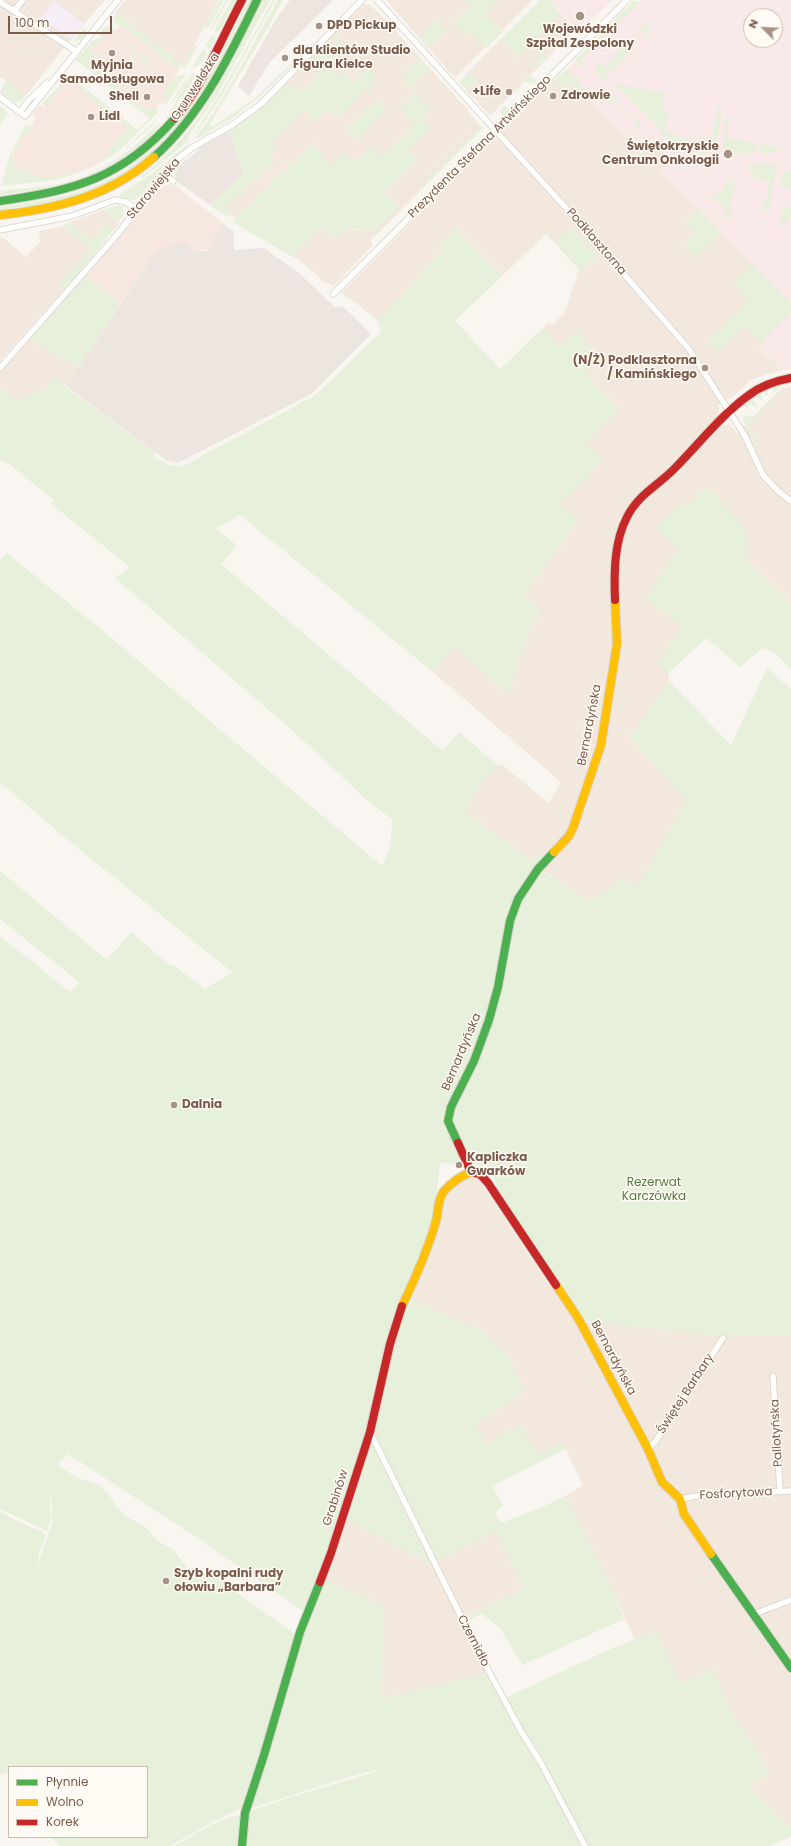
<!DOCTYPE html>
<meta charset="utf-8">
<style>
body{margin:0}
#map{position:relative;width:791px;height:1846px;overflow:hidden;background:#f9f5f0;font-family:Poppins,sans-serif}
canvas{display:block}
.legend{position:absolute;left:8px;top:1766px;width:140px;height:72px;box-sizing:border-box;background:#fffaf3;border:1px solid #cabbb1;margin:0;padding:5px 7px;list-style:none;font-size:12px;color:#7a5c4d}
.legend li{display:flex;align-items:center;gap:8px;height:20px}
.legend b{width:20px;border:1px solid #cabbb1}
.north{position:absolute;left:743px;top:8px;width:40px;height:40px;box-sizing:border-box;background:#fffaf3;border:1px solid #cabbb1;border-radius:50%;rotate:294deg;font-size:11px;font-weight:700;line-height:16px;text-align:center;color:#7a5c4d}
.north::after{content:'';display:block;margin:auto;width:14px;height:18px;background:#a69286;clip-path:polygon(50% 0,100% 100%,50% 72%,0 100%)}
.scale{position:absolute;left:8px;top:16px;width:104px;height:18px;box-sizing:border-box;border:2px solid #7a5c4d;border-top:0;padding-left:5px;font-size:12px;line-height:14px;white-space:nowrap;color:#7a5c4d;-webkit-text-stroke:3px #fffaf3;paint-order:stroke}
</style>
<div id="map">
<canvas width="791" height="1846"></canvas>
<ul class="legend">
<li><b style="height:5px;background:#4caf50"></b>Płynnie</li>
<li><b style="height:5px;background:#ffc107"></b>Wolno</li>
<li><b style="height:5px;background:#c62828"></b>Korek</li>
</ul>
<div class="north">N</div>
<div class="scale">100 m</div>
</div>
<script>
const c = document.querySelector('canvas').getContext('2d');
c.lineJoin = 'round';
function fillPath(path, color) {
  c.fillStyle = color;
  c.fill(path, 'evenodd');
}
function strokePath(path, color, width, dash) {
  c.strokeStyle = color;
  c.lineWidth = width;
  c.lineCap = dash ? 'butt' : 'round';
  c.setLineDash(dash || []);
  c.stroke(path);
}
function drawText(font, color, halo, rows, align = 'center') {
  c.font = font + ' Poppins,sans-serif';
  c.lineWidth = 3;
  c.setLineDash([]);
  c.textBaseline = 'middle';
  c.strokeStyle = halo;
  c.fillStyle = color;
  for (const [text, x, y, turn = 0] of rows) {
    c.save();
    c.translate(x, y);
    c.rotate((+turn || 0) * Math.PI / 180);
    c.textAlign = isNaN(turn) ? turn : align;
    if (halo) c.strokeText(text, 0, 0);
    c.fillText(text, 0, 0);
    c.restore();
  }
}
const residential = new Path2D(`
 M0,0H105L63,49L25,97L7,80L0,78Z
 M126,0H219L183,66L116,12Z
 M386,0H533L455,78Z
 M363,4L370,5L381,15L467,109L469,113L480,126L425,181V186L371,240L372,246L334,286L326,283L299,260L293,257L304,243L324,225L366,231L399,207L385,192L417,160L407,151L430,128L422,118L381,158L355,163L330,165L313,143L235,218L225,208L271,164L274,140L339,76L303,91L286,84L325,41Z
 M560,13L575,30L490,116L467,91L478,80L469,71L500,40L518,57Z
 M560,74L587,97L593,103L592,104L636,147L647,136L672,160L752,264L733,283L748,301L719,352L745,326L761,342L763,346L759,350L784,370L770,373L751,380L731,399L729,398L718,405L719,409L716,423L719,428L722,425L730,424L737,434L783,389L791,388V604L745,559L748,533L684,508L681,504L657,527L728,602L685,658L668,673L669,681L630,737L687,800L638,887L621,878L604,894L589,901L537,867L543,854L540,852L533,861L465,812L481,783L501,764L549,803L561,782L433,672L454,646L509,694L522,649L540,609L524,595L578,521L558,503L586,442L619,409L585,373L600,358L576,331L560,347L543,328L549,323L552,325L565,312L579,269L546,234L502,276L455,228L437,246L444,250L377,320L356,303L341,293Z
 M103,210L119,224L70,283L0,361L5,365L28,338L78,368L66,386L52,378L20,473L10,463L0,460V238L2,237L26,257L40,242L39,231L61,227L70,222Z
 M470,1175L478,1178L575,1322L791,1325V1827L748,1785L770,1775L752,1743L732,1714L712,1669L680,1684L657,1632L635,1640L610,1585L565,1496L583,1485L562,1442L538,1456L487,1445L474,1425L525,1391L513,1369L509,1355L474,1328L408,1298L447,1192L459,1179Z
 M345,1518L495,1531L524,1589L460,1620L487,1674L382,1699L383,1606L323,1579Z`);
const commercial = new Path2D(`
 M122,25L163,57V59L180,68L164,93L165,103L158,104L153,110H147L118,88L116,83L120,78L90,53L108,31H114Z
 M67,74L137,130L115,153L93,167L46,180L18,169L14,165L13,153L27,132L32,128L31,126L35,118L33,113L34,111L41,105L44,108L45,106L43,103L64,81Z
 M163,185L176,186L234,232V250L156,251L120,304L85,275L122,234Z`);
const industrial = new Path2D(`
 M290,0H333L270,62L249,96L238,86L278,16Z
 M229,130L243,174L210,205L175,180L176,177L175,173L180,165L199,150V147Z
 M222,223L234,232V250L264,248L300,274L336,308L342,306L371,334L311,394L178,463L166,460L66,386L156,251H162L165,246L183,242L194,251H208Z`);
const education = new Path2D(`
 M54,1L84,24L74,36L69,37L40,19Z`);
const medical = new Path2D(`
 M551,0H613L578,33Z
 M641,0H791V303L660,171L671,160L648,136L636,147L592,104L593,103L587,97L573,87L561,75L576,61L581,60ZM751,16H775V40H751Z
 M791,312V369L784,370L759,350L763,346L760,343Z`);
const green = new Path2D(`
 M219,0H224L208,28L205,26Z
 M226,0H228L212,30L210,29Z
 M231,0H236L218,33L214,31Z
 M249,0H252C233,34 217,71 195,104C166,150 118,184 66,199C44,205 22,207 0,210V207C21,204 42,201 63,196C170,169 201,87 249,0Z
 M261,0H270L217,95L187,138L189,140L143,178L141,176C204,130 228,67 261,0Z
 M273,0H275L221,97L203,124L192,137L226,84Z
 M278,0H283L267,29L210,124L212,127L254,99L305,50C276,83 253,106 216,128C209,131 201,138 194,139L210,118L223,98Z
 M466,0H499L485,13L503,31L486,48L468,31L465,34L454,23L471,6Z
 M540,0H550L560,13L533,41L548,56L537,68L535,64L542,56L530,44L518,57L500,40Z
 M634,0L640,2L611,30L607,27Z
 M116,12L183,66L194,45L197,47L185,68L175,66L168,60L167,61L162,59V57L122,25L119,26L113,19Z
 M437,19L447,29L428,48L419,38Z
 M650,19L648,34L639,32V31Z
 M106,26L111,27L114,31H108L90,53L120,78L116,83L118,88L147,110H153L157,105V114L116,153L95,166L103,160L126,128L68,79L46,106L43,103L64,81L67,74L137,130L149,118L76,60L92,41L100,38L101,31Z
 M86,27V34L80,40L72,42Z
 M606,29L609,32L581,60L585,64L582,66L578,65L575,59Z
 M635,34L652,37L649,43L650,38L635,35L630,55L625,54L624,62L618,61L616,71L611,70V72L606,66L607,63Z
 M212,35L216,37L210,49L205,46Z
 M338,37L344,51L330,66L339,76L344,72L353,83L368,68L377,78L338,118L328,109L313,122L307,108L274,140L271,164L226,208L232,215L228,217L210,205L243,174L229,130L259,110L286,84L303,91L320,75L310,65Z
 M133,45L136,48L138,53L132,58L133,60L138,55V57L129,68L126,65L135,51L130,47Z
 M203,50L207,53C204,60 200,66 192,68Z
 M144,54L152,61L146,70L143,68V65L148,67L149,62L145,61L143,63L142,55Z
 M419,58L429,69L410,88L401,76Z
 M600,62L608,72L606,83L597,74L596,67Z
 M566,69L574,74L559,86L554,81Z
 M469,71L478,80L467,91L459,82Z
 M192,74L196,75C188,90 178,104 167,117L166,118Z
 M130,75L134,85H139V87L137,86L135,89L124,82Z
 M179,75H185L165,106L164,92L174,78Z
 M530,75L537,81L534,84L524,81Z
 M575,75L581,79L578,82L585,90L581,93L570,84L563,90L560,87Z
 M187,77C185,88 175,99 168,108Z
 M7,80L25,97L22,100L14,103L0,92Z
 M122,82L129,86L128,89L150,105L157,98C154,102 153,106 148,105C139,99 127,92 122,82Z
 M613,83L665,93L662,110L669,111L664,132L677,134V139H679V136L687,138L689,142L693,144L691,154C680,153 664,140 660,129Z
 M416,92L431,109L422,118L430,128L407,151L417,160L385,192L399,207L375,231L349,228L337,239L323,225L304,243L293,257L232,222L313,143L330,165L342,154L352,158L355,163L372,146L381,158L415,124L400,108Z
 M609,95H614L619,104L632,117L640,121V127L635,128L636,123L615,101L613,100L610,104L608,103L607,98Z
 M377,100L386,111L357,139L347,129Z
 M506,105L511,110L505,117L499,112Z
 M0,106L8,113L0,125Z
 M718,106L722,109L718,137L714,149L711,152L696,154L698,141L701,142L702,137L712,139Z
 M727,115L730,116L726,138L755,143L754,153L728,154L723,151L722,144Z
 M158,118L154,124L126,149V148Z
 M160,121C158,131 147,139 139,146C96,180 52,188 0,195V191C21,188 43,188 64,183C101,173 135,150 160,121Z
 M26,124L32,128L33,130L31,134L27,132L13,153L14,165L18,169L46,179L93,167L57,180L1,186L10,154Z
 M480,126L483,128L425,186V181Z
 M189,144L190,146L159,173L142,195L135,200L119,197L120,194L149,176Z
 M761,144L781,148L775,152L759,153Z
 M765,164L774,165L776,168L771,197L768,200L766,199L770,181L754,178V173L748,172L749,165Z
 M787,171H791V190L788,186L783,187L781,186L783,174Z
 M726,178L730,182L734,180L733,186L738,188L736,191L732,190L729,209L734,212L729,218L723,215L726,210L715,198L711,201L709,200L712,192L716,197L728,184L725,181Z
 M764,201L771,202L769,211L761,210Z
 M785,203L791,210V217L779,229Z
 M119,205L122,206L124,211L123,216L118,222L103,210Z
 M698,209L722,233L696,258L684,246L696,234L685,222Z
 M70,222L92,240L107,224L114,230L65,289L58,284L91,249L63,226Z
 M572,227L597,255L576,276L579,268L555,243Z
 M455,228L502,276L455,321L500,369L543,328L560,347L576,331L600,358L585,373L619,409L586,442L602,460L562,503H558L578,520L524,595L540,608L522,649L509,694L454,646L433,672L240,515L216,528L236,545L221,564L443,751L459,732L499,766L481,783L465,812L533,861L540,852L544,854L515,900L508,919L487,1015L470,1066L461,1084L466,1083C491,1029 500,971 514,914L519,900L540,870L589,901L604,894L621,878L638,887L686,800L630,737L669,681L731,745L767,668L791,689V1336H721L576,1320L490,1197L497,1184L491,1172L476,1165L440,1163L434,1218L414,1273L400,1303L388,1344L367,1436L326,1557L304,1612L193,1535L68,1454L58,1465L77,1478L97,1484L108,1493L117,1507L129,1518L142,1524L158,1541L174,1550L189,1571L224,1580L236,1592L296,1635L279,1696H284L299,1640L323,1579L383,1606L382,1698L487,1674L561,1806L563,1805L507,1697L608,1650L657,1631L680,1684L712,1669L732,1714L752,1743L770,1776L748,1785L791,1827V1836L770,1846H587L576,1828L574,1832L582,1846H244L247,1812L291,1797L375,1772V1770L352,1776L249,1809L277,1716L273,1719L244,1807L212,1822L170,1846H60L51,1837H147V1767H9V1771L0,1775V1511L15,1520L43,1532L46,1535L39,1552L37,1567L52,1523V1495L50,1502L51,1519L47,1531L0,1509V936L65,988L72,992L79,982L0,919V871L107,960L131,932L171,966L172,964L205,989L232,972L69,841L0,782V560L7,553L109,636L382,866C390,852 392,836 392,819L370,803L292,730L115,578L130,567L50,503L54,501L10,464L0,460V388L10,397L22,401L35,391L48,390L52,377L156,453L154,456C164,463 173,469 185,465L316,395L381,332L377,320L444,250L437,246Z
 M752,264L791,303V312L761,342L745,326L719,352L707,342L747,301L733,283Z
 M85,275L120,304L78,368L28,338Z
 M782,385L775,392L771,389L767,391L769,397L764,392L760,394L764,402L757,397L754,399L758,408L750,403L747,406L752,413L744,405L766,390Z
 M791,386V388L783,389L748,424L759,445L757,446L744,423L743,418L746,415L753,417L781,388Z
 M708,486L748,533L745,559L791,604V669L775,653L762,648L741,667L706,638L668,673L657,664L682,625L646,600L677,549L657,527L681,504L685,507Z
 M408,1298L474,1328L477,1327L509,1355L513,1369L525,1391L474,1425L487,1444L520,1424L538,1455L562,1442L565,1449L492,1486L503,1506L494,1512L501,1523L540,1508L565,1496L610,1585L624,1619L523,1665L499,1627L482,1614L468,1620L487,1663L465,1618L524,1589L495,1531L436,1561L373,1432L392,1346Z
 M371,1440L433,1563L431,1564L345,1518Z
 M234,1816H241L240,1846H174L210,1825Z`);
const street = new Path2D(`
 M377,0L576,219L689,349L745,436L763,475L777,490L791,501
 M0,2L76,51
 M14,11L23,0
 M0,97L25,116L118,0
 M20,112L29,100L47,83
 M164,174L173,181
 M0,230L72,216L115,200L126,202L135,209
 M333,294L627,0
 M0,368L116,236L164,174L175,161L193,147L232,125L262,103L362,0
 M773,1376L780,1491
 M370,1432L479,1653L522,1733L541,1763L585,1846
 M648,1449L655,1442L723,1338
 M680,1499L697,1496L791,1491
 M754,1614L791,1600`);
const fast = new Path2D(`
 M154,157C202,114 229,57 257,0
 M0,201C76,190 123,178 175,118
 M458,1143L448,1121L451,1107L474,1061L489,1020L498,987L510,921L518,899L538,869L554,852
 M711,1554L791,1668
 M242,1846L245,1813L264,1755L300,1632L320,1582`);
const slow = new Path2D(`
 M0,215C56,209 111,196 154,157
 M554,852L569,836L573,828L601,745L617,644L615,600
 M556,1285L578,1318L648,1449L662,1482L680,1499L684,1514L711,1554
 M402,1306C415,1279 428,1250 436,1221C439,1211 437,1200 444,1191C451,1183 461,1176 471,1172`);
const jam = new Path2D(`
 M175,118C204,84 221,39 242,0
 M615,600C614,573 614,542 627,517C638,495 657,486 673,470C698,445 721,415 749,395C762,385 775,381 791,378
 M458,1143L471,1172L480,1174L488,1183L556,1285
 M320,1582L331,1553L370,1432L390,1344L402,1306`);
const markers = [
 [580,16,5,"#a69286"],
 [319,26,4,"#a69286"],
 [112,53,4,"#a69286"],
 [285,58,4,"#a69286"],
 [509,92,4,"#a69286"],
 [553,96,4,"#a69286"],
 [147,97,4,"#a69286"],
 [91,117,4,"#a69286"],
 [728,154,5,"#a69286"],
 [705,368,4,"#a69286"],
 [174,1105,4,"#a69286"],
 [459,1165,4,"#a69286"],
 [166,1581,4,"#a69286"]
];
const poiNames = [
 ["DPD Pickup",327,26],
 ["Wojewódzki",580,30,"center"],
 ["Szpital Zespolony",580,44,"center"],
 ["dla klientów Studio",293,51],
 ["Figura Kielce",293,65],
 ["Myjnia",112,66,"center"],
 ["Samoobsługowa",112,80,"center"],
 ["+Life",501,92,"right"],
 ["Zdrowie",561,96],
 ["Shell",139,97,"right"],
 ["Lidl",99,117],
 ["Świętokrzyskie",719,147,"right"],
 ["Centrum Onkologii",719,161,"right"],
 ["(N/Ż) Podklasztorna",697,361,"right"],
 ["/ Kamińskiego",697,375,"right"],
 ["Dalnia",182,1105],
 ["Kapliczka",467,1158],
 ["Gwarków",467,1172],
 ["Szyb kopalni rudy",174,1574],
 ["ołowiu „Barbara”",174,1588]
];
const streetNames = [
 ["Grunwaldzka",196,87,-57],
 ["Prezydenta Stefana Artwińskiego",480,147,-45],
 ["Starowiejska",154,189,-50],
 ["Podklasztorna",596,242,49],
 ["Bernardyńska",590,725,-79],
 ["Bernardyńska",462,1052,-67],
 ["Bernardyńska",613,1358,62],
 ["Świętej Barbary",686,1394,-57],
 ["Pallotyńska",777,1433,-93],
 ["Fosforytowa",736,1494,-3],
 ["Grabinów",336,1498,-72],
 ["Czernidło",473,1641,63]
];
const parkNames = [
 ["Rezerwat",654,1183],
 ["Karczówka",654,1197]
];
fillPath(residential, '#f2e8de');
fillPath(commercial, '#f6e8e1');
fillPath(industrial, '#ede5e0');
fillPath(education, '#f6eef6');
fillPath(medical, '#fae9e9');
fillPath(green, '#e7f0db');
strokePath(street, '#d7d1cb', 7);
strokePath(fast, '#d9d2cb', 10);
strokePath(slow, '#d9d2cb', 10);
strokePath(jam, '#d9d2cb', 10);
strokePath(street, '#fefefd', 5.5);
strokePath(fast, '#4caf50', 8);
strokePath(slow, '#ffc107', 8);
strokePath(jam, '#c62828', 8);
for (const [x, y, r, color] of markers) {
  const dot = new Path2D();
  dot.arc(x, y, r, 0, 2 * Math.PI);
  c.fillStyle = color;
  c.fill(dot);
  strokePath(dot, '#fffaf3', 1.5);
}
drawText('bold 12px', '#7a5c4d', '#fffaf3', poiNames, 'left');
drawText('12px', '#7a5c4d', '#fffaf3', streetNames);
drawText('12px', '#537a41', '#fffaf3', parkNames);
</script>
